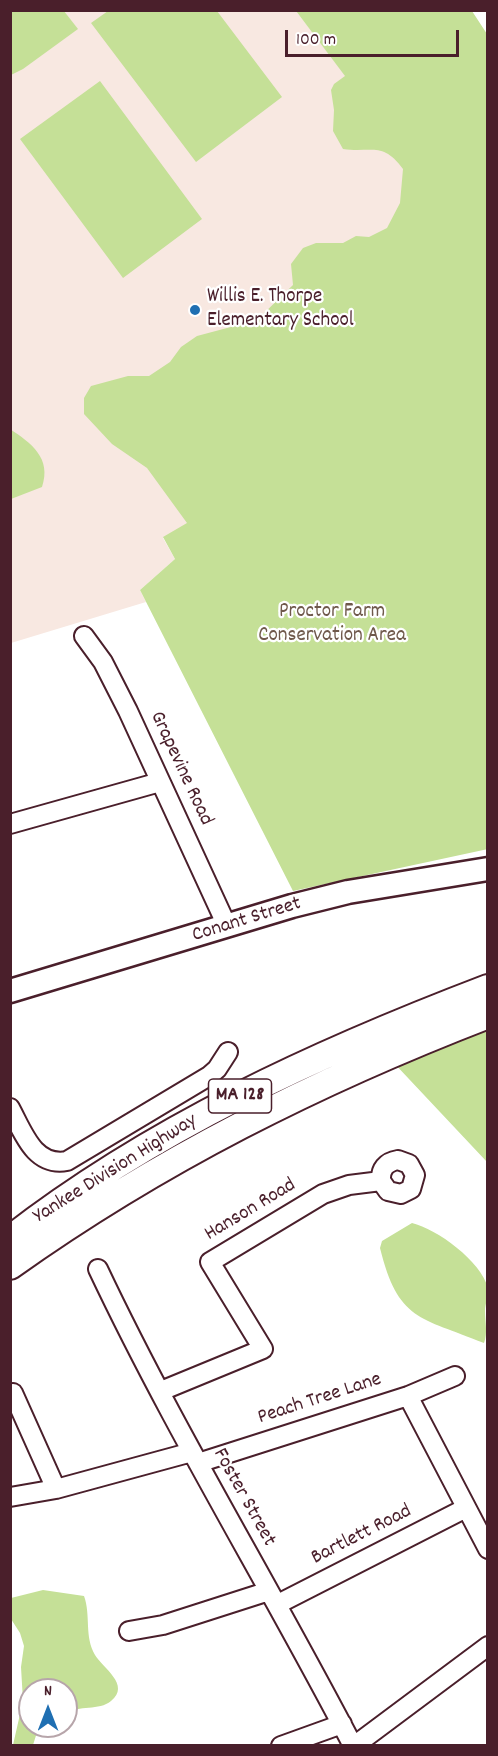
<!DOCTYPE html>
<style>
body{margin:0}
#map{position:relative;width:498px;height:1756px;overflow:hidden;background:#fff;font-family:Dekko,sans-serif}
canvas{display:block}
.frame{position:absolute;inset:0;border:12px solid #4a1f2b;pointer-events:none}
.north{position:absolute;left:18px;top:1678px;width:60px;height:60px;box-sizing:border-box;background:#fff;border:2px solid #b7a5aa;border-radius:50%;rotate:0deg;font-size:16px;font-weight:700;line-height:24px;text-align:center;color:#4a1f2b}
.north::after{content:'';display:block;margin:auto;width:21px;height:27px;background:#1f6fb2;clip-path:polygon(50% 0,100% 100%,50% 72%,0 100%)}
.scale{position:absolute;left:285px;top:30px;width:174px;height:27px;box-sizing:border-box;border:3px solid #4a1f2b;border-top:0;padding-left:8px;font-size:18px;line-height:21px;white-space:nowrap;color:#4a1f2b;-webkit-text-stroke:4px #fff;paint-order:stroke}
</style>
<div id="map">
<canvas width="498" height="1756"></canvas>
<div class="frame"></div>
<div class="north">N</div>
<div class="scale">100 m</div>
</div>
<script>
const c = document.querySelector('canvas').getContext('2d');
c.lineJoin = 'round';
function fillPath(path, color) {
  c.fillStyle = color;
  c.fill(path, 'evenodd');
}
function strokePath(path, color, width, dash) {
  c.strokeStyle = color;
  c.lineWidth = width;
  c.lineCap = dash ? 'butt' : 'round';
  c.setLineDash(dash || []);
  c.stroke(path);
}
function drawText(font, color, halo, rows, align = 'center') {
  c.font = font + ' Dekko,sans-serif';
  c.lineWidth = 4.5;
  c.setLineDash([]);
  c.textBaseline = 'middle';
  c.strokeStyle = halo;
  c.fillStyle = color;
  for (const [text, x, y, turn = 0] of rows) {
    c.save();
    c.translate(x, y);
    c.rotate((+turn || 0) * Math.PI / 180);
    c.textAlign = isNaN(turn) ? turn : align;
    if (halo) c.strokeText(text, 0, 0);
    c.fillText(text, 0, 0);
    c.restore();
  }
}
const built = new Path2D(`
 M64,11H296L415,167L392,287L292,466L163,538L175,559L140,590L146,602L11,643L10,74L77,29Z`);
const green = new Path2D(`
 M11,10L64,11L78,29L23,69L11,75Z
 M108,11H217L282,97L196,162L91,23Z
 M296,11H472L487,34L488,849L293,891L140,590L175,559L163,537L187,523L147,468L112,444L84,414V398L91,386L128,376H149L170,362L181,347L197,336L257,320L293,285L291,264L303,248L316,243H343L356,236L369,237L387,228L400,203L403,169C383,141 371,153 343,149L333,131L334,110L331,90L334,84L345,76Z
 M100,81L202,219L123,278L20,139Z
 M10,429C31,443 52,458 42,487L11,499Z
 M487,1029V1162L393,1062Z
 M412,1223C437,1229 481,1261 488,1288C489,1295 485,1304 485,1311C485,1322 488,1333 484,1343C420,1317 398,1321 380,1248L382,1241Z
 M43,1590L84,1596C91,1615 84,1637 95,1655C103,1668 131,1685 111,1701C99,1711 79,1705 66,1713V1690H30V1726H39L33,1745H13L23,1701L21,1667L24,1646L20,1633L11,1619V1598Z`);
const minor = new Path2D(`
 M84,636L103,662L128,711L227,926
 M10,824L160,782
 M10,1108C23,1132 34,1167 67,1161L209,1076L217,1069L228,1052
 M98,1269C175,1432 270,1586 353,1746
 M161,1391L263,1349L210,1262L323,1194L349,1185L381,1181L388,1191L401,1194L411,1189L415,1175L409,1164L398,1160C386,1162 380,1169 381,1181
 M13,1393L56,1489
 M408,1396L488,1549
 M198,1463L408,1396L455,1376
 M10,1497L56,1489L192,1452
 M278,1604L466,1508
 M129,1631L163,1625L269,1591
 M281,1746L342,1724
 M354,1746L488,1646`);
const major = new Path2D(`
 M10,991L292,906L348,892L488,869`);
const highway = new Path2D(`
 M10,1239C153,1128 320,1052 488,988
 M10,1266C159,1160 317,1081 488,1015`);
const markers = [
 [195,310,6,"#1f6fb2"]
];
const shields = [
 [240,1096,63]
];
const shieldNames = [
 ["MA 128",240,1096]
];
const poiNames = [
 ["Willis E. Thorpe",207,298],
 ["Elementary School",207,322]
];
const parkNames = [
 ["Proctor Farm",332,613],
 ["Conservation Area",332,637]
];
const streetNames = [
 ["Grapevine Road",180,769,65],
 ["Conant Street",247,921,-17],
 ["Yankee Division Highway",116,1170,-32],
 ["Hanson Road",251,1211,-31],
 ["Peach Tree Lane",320,1400,-18],
 ["Foster Street",243,1498,61],
 ["Bartlett Road",362,1536,-27]
];
fillPath(built, '#f8e8e1');
fillPath(green, '#c5e097');
strokePath(minor, '#4a1f2b', 22);
strokePath(major, '#4a1f2b', 27);
strokePath(highway, '#4a1f2b', 30);
strokePath(minor, '#fff', 18);
strokePath(major, '#fff', 22);
strokePath(highway, '#fff', 26);
for (const [x, y, r, color] of markers) {
  const dot = new Path2D();
  dot.arc(x, y, r, 0, 2 * Math.PI);
  c.fillStyle = color;
  c.fill(dot);
  strokePath(dot, '#fff', 2);
}
for (const [x, y, w] of shields) {
  const box = new Path2D();
  box.roundRect(x - w / 2, y - 17, w, 34, 4.5);
  c.fillStyle = '#fff';
  c.fill(box);
  strokePath(box, '#4a1f2b', 1.5);
}
drawText('bold 20px', '#4a1f2b', null, shieldNames);
drawText('21px', '#4a1f2b', '#fff', poiNames, 'left');
drawText('21px', '#6f594b', '#fff', parkNames);
drawText('21px', '#4a1f2b', '#fff', streetNames);
</script>
